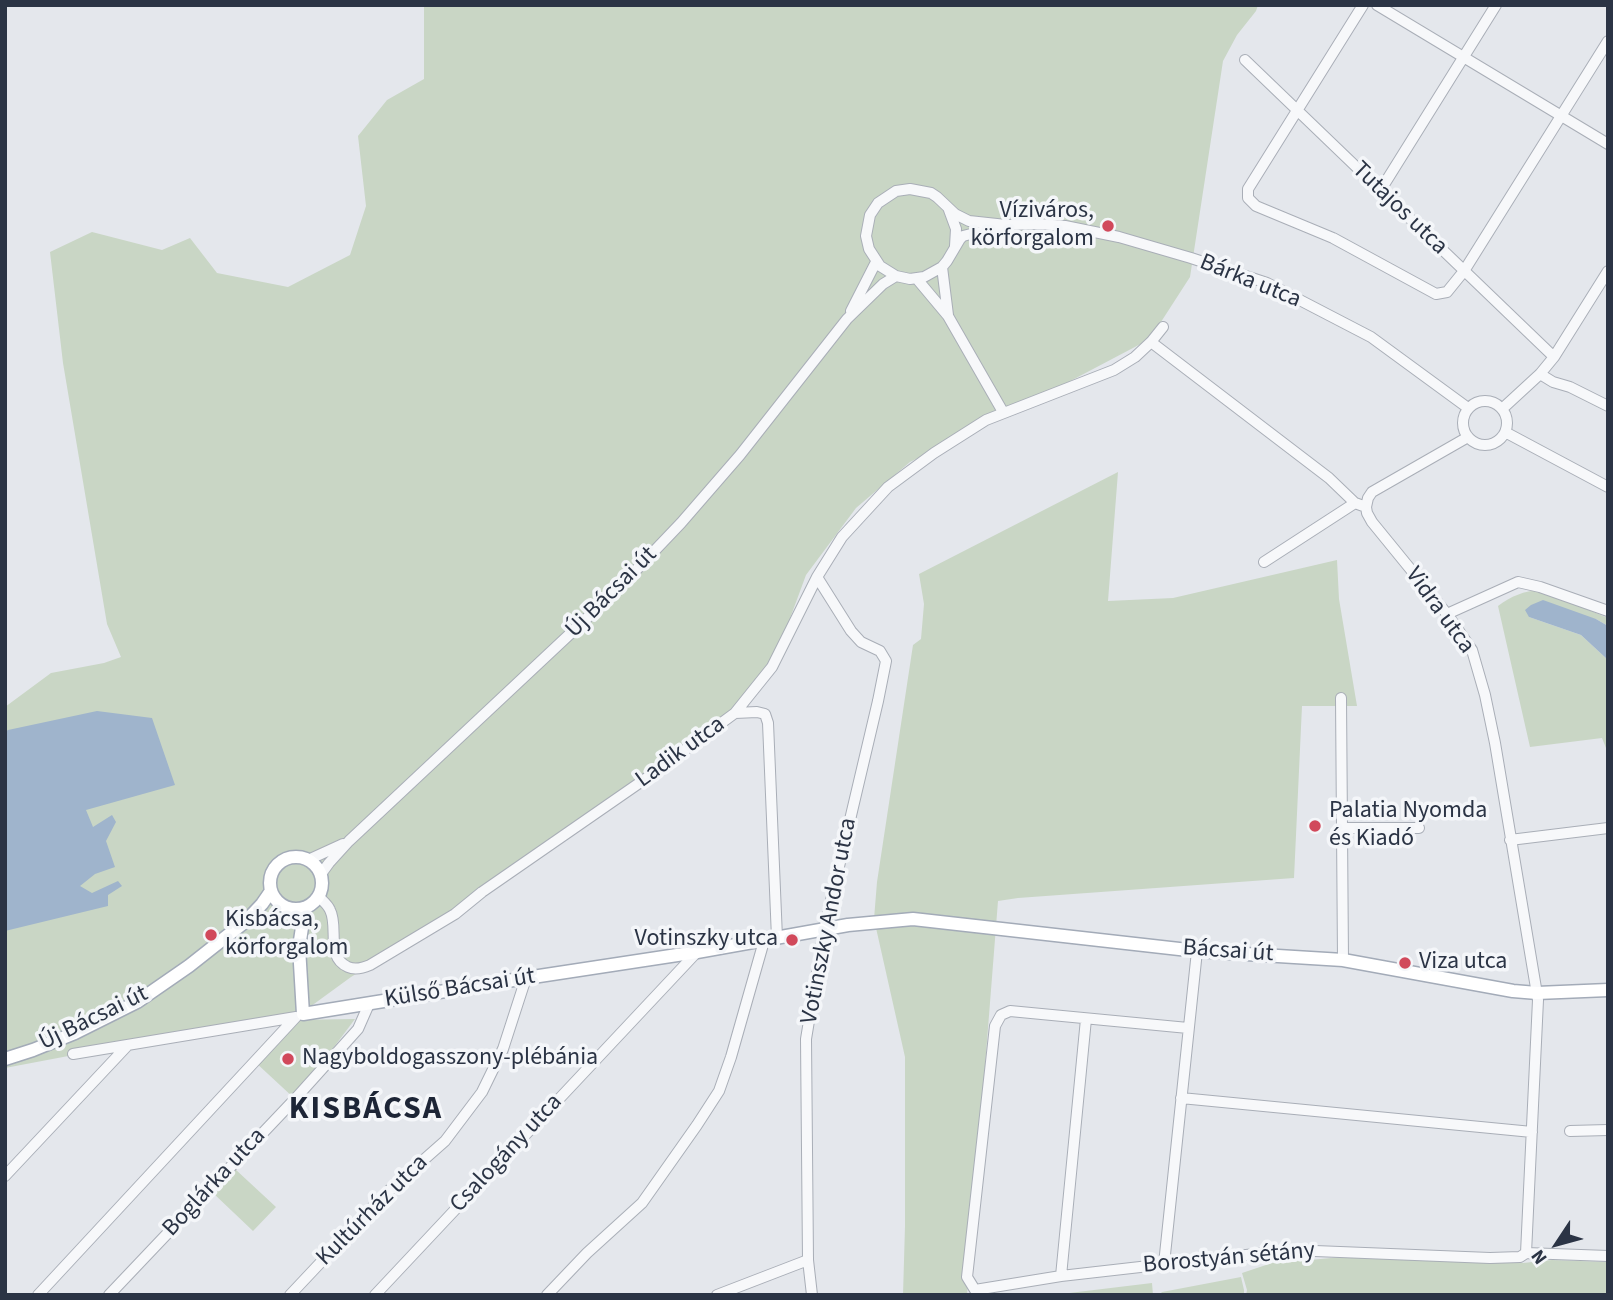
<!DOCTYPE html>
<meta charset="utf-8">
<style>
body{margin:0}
#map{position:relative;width:1613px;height:1300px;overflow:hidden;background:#e4e7ec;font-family:"Source Sans 3",sans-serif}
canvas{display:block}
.frame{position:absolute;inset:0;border:7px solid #2b3445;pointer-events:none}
.north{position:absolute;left:1522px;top:1209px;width:70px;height:70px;-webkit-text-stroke:5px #f4f6f9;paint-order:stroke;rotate:234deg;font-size:19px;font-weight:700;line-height:28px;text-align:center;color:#2b3445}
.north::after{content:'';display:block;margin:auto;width:24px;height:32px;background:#2b3445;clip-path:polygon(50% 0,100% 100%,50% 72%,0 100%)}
</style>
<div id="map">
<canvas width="1613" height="1300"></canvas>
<div class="frame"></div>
<div class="north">N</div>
</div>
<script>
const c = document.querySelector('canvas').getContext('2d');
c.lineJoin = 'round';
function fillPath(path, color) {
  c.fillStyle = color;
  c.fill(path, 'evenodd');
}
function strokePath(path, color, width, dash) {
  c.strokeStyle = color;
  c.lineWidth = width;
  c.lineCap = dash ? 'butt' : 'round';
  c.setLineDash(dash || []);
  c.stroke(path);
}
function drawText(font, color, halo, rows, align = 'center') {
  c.font = font + ' "Source Sans 3",sans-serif';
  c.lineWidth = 7;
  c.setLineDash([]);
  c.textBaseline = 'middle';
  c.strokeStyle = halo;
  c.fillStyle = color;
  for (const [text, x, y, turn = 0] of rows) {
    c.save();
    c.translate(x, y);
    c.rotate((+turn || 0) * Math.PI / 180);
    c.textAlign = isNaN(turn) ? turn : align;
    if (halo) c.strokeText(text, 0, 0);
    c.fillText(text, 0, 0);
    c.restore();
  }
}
const green = new Path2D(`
 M424,5H1258L1256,11L1237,35L1223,61L1190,277L1150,339L1021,407L910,462L856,508L806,575L778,651L736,712L687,755L532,864L351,977L292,1020L355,1019L295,1099L254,1061L288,1022L100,1050L5,1068V707L51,673L104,663L121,657L107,624L63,363L50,252L92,232L162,250L190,238L217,273L288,287L350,255L366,206L358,136L387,100L424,79Z
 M1118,472L1108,601L1173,598L1337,560L1339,599L1357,706H1302L1294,878L1018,898L998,901L967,1295H903L905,1226V1057L874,919L877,882L913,645L921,639L924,604L919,574Z
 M1540,590L1608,618V626L1596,619L1529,617L1581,635L1608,660V753L1602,738L1530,747L1498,606C1511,596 1524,591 1540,590Z
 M235,1169L276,1207L253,1231L213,1193Z
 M1352,1256L1523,1263L1552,1260L1608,1262V1295H1246L1247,1290L1242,1273L1281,1260H1310Z
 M1241,1277L1244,1290V1295H1159L1162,1292Z
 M1152,1283L1153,1295H1057L1061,1294Z`);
const water = new Path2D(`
 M1543,600L1596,619L1608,626V660L1581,635L1529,617L1525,610L1531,605Z
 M97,711L152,718L175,785L86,810L93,827L112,815L116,822L106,841L115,867L95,874L80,886L92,893L118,881L122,886L108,895V906L5,931V732L8,730Z`);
const minor = new Path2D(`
 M1363,5L1248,189V198L1256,206L1333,238L1436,294L1447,292L1464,271L1608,41
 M1377,5L1608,144
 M1245,60L1554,357
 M1380,191L1496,5
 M949,210L956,229L955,246
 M1006,225L963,236L960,239L947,261L942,267L924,277L910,279L896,276L880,266L869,249L866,236L870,215L878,203L896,191L910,189L931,193L937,197L955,214L969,221L1006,225L1039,224L1065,226L1119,237L1191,258L1267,283L1371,337L1468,408
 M942,267L948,315
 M917,279L948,316L1003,412
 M851,311L876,262
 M1151,342L1329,478L1355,503L1366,507
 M1540,374L1553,382L1570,387L1608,406
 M1463 423a22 22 0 1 1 44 0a22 22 0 1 1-44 0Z
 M1502,409L1540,374L1554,357L1608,271
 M1505,432L1608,487
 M1366,507L1367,513L1372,522L1447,614L1472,650L1485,695L1495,743L1538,1000L1526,1253
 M1366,507L1368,498L1372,492L1468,437
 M1264,562L1355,503
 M1447,614L1518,582L1540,587L1608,611
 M1341,698L1343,960
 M735,713L757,712L765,714L768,723L777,938
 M1341,828H1419
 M1510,840L1608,828
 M308,860L343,844
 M321,874L329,863L349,841L619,588L681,523L740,455L847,319L883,284L896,276
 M319,897C323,901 328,905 330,910C339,927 325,957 348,967C355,970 363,968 370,965L455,914L482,892L648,777L735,713L772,667L817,577L842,537L888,487L934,453L986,420L1114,370L1135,357L1151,342L1163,327
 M1188,1028L1010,1011L1001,1015L995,1026L967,1277L975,1290L1061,1276L1290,1250L1490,1258L1520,1257L1526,1253L1608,1256
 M73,1054L296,1017
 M1181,1098L1532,1132
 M1570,1131L1608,1130
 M5,1176L128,1045
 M1164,1264L1197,951
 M1061,1276L1086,1019
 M38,1295L296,1017
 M109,1295L295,1099L358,1029L369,1004
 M290,1295L385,1194L445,1141L482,1092L503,1049L526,978
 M375,1295L697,952
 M547,1295L587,1253L642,1203L697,1125L719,1091L731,1057L764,941
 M717,1295L808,1260
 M812,1295L808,1260L806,1039L824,930L878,701L886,661L880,651L861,642L851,631L817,577`);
const major = new Path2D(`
 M270 883a26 26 0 1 1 52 0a26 26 0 1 1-52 0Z
 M305,908L299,947L303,1014L526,978L697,952L848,925L913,919L1197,951L1343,960L1513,991L1537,993L1608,990
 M5,1059L33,1050L75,1033L137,1002L189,966L246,921L262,904L271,891`);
const markers = [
 [1108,226,7,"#d1495b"],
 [1315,826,7,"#d1495b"],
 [211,935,7,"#d1495b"],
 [792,940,7,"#d1495b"],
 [1405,963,7,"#d1495b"],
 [288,1059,7,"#d1495b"]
];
const streetNames = [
 ["Tutajos utca",1399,209,44],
 ["Bárka utca",1250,282,22],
 ["Új Bácsai út",612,593,-45],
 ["Vidra utca",1439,611,54],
 ["Ladik utca",681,753,-36],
 ["Votinszky Andor utca",830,921,-79],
 ["Bácsai út",1228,952,4],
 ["Külső Bácsai út",460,989,-9],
 ["Új Bácsai út",94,1019,-26],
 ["Csalogány utca",507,1154,-47],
 ["Boglárka utca",215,1183,-47],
 ["Kultúrház utca",373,1211,-45],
 ["Borostyán sétány",1229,1259,-5]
];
const poiNames = [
 ["Víziváros,",1094,212,"right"],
 ["körforgalom",1094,240,"right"],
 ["Palatia Nyomda",1329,812],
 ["és Kiadó",1329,840],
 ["Kisbácsa,",225,921],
 ["körforgalom",225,949],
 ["Votinszky utca",778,940,"right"],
 ["Viza utca",1419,963],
 ["Nagyboldogasszony-plébánia",302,1059]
];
const districtNames = [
 ["KISBÁCSA",366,1111]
];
fillPath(green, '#c9d6c5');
fillPath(water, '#9fb4cc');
strokePath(minor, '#a9aeb7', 12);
strokePath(major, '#a3abb8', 15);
strokePath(minor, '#f7f8fa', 10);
strokePath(major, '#fff', 12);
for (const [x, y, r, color] of markers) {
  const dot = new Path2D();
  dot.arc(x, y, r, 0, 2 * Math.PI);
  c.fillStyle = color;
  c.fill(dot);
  strokePath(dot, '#f4f6f9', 2.5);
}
drawText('24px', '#2b3445', '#f4f6f9', streetNames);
drawText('24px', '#2b3445', '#f4f6f9', poiNames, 'left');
c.letterSpacing = '2px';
drawText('bold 32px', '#1d2536', '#f4f6f9', districtNames);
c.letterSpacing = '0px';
</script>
